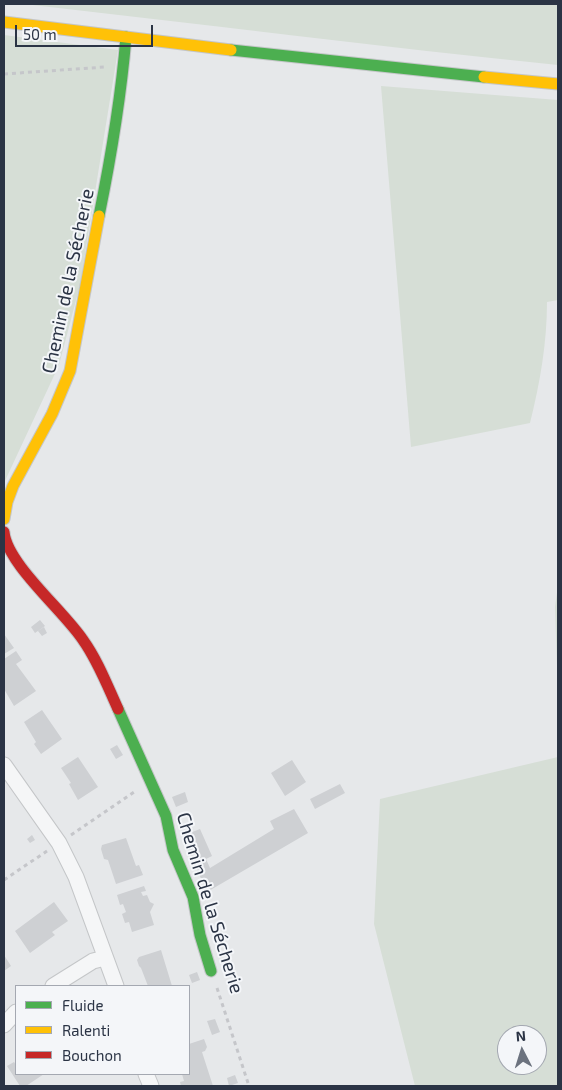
<!DOCTYPE html>
<meta charset="utf-8">
<style>
body{margin:0}
#map{position:relative;width:562px;height:1090px;overflow:hidden;background:#e6e8ea;font-family:"Exo 2",sans-serif}
canvas{display:block}
.frame{position:absolute;inset:0;border:5px solid #2b3445;pointer-events:none}
.legend{position:absolute;left:15px;top:985px;width:175px;height:90px;box-sizing:border-box;background:#f4f6f9;border:1px solid #a4a8b1;margin:0;padding:6px 9px;list-style:none;font-size:15px;color:#2b3445}
.legend li{display:flex;align-items:center;gap:10px;height:25px}
.legend b{width:25px;border:1px solid #a4a8b1}
.north{position:absolute;left:497px;top:1025px;width:50px;height:50px;box-sizing:border-box;background:#f4f6f9;border:1px solid #a4a8b1;border-radius:50%;rotate:355deg;font-size:14px;font-weight:700;line-height:20px;text-align:center;color:#2b3445}
.north::after{content:'';display:block;margin:auto;width:18px;height:22px;background:#6c737f;clip-path:polygon(50% 0,100% 100%,50% 72%,0 100%)}
.scale{position:absolute;left:15px;top:25px;width:138px;height:22px;box-sizing:border-box;border:2px solid #2b3445;border-top:0;padding-left:6px;font-size:15px;line-height:18px;white-space:nowrap;color:#2b3445;-webkit-text-stroke:4px #f4f6f9;paint-order:stroke}
</style>
<div id="map">
<canvas width="562" height="1090"></canvas>
<div class="frame"></div>
<ul class="legend">
<li><b style="height:6px;background:#4caf50"></b>Fluide</li>
<li><b style="height:6px;background:#ffc107"></b>Ralenti</li>
<li><b style="height:6px;background:#c62828"></b>Bouchon</li>
</ul>
<div class="north">N</div>
<div class="scale">50 m</div>
</div>
<script>
const c = document.querySelector('canvas').getContext('2d');
c.lineJoin = 'round';
function fillPath(path, color) {
  c.fillStyle = color;
  c.fill(path, 'evenodd');
}
function strokePath(path, color, width, dash) {
  c.strokeStyle = color;
  c.lineWidth = width;
  c.lineCap = dash ? 'butt' : 'round';
  c.setLineDash(dash || []);
  c.stroke(path);
}
function drawText(font, color, halo, rows, align = 'center') {
  c.font = font + ' "Exo 2",sans-serif';
  c.lineWidth = 4;
  c.setLineDash([]);
  c.textBaseline = 'middle';
  c.strokeStyle = halo;
  c.fillStyle = color;
  for (const [text, x, y, turn = 0] of rows) {
    c.save();
    c.translate(x, y);
    c.rotate((+turn || 0) * Math.PI / 180);
    c.textAlign = isNaN(turn) ? turn : align;
    if (halo) c.strokeText(text, 0, 0);
    c.fillText(text, 0, 0);
    c.restore();
  }
}
const green = new Path2D(`
 M24,4H558V65C380,47 202,24 24,4Z
 M4,35L118,50L80,285L59,365L4,483Z
 M381,86L558,100V300L547,302C547,343 540,383 530,423L411,447Z
 M558,585V695L555,607Z
 M558,757V1086H415L374,924L380,799ZM507,1035H537V1065H507Z`);
const building = new Path2D(`
 M40,620L45,626L35,633L31,627Z
 M44,627L47,633L42,636L38,631Z
 M4,634L14,648L4,654Z
 M16,651L22,660L16,664L36,691L14,706L4,689V659Z
 M42,710L62,739L41,754L34,744L36,742L24,722Z
 M117,745L123,755L116,759L110,749Z
 M78,757L98,787L78,800L69,784L71,783L61,768Z
 M292,760L306,782L285,796L271,773Z
 M340,784L345,793L315,809L310,799Z
 M185,792L188,802L176,807L172,797Z
 M294,809L308,833L207,892L182,836L200,829L212,856L206,859L210,868L274,829L270,821Z
 M32,835L35,840L30,843L27,839Z
 M126,838L136,866L139,865L143,875L116,884L108,860L104,859L101,849L102,845Z
 M144,886L146,891L141,892L143,896L147,895L150,902L154,904L150,912L154,925L132,932L129,922L125,923L122,914L126,912L123,904L120,905L117,895Z
 M54,902L68,921L52,932L55,935L30,953L15,931Z
 M161,950L172,986H148L141,968L139,966L137,960L139,957Z
 M4,955L11,966L4,971Z
 M197,972L200,980L192,983L189,975Z
 M215,1019L220,1032L212,1035L207,1021Z
 M204,1039L207,1047L205,1051L202,1052L213,1086H181L180,1082L184,1081L182,1074H189V1044Z
 M14,1062L16,1065V1074H44L26,1086H20L7,1066Z
 M235,1075L238,1083L229,1086L227,1078Z`);
const path = new Path2D(`
 M4,74L105,67
 M71,835L134,792
 M4,880L47,851
 M217,988L249,1086`);
const street = new Path2D(`
 M4,765L59,843L76,877L116,986
 M53,986L93,961L105,958
 M4,1025L16,1012
 M146,1074L151,1086`);
const fast = new Path2D(`
 M231,50L484,77
 M99,216C111,157 121,97 126,37
 M118,709L166,816L173,850L193,897L200,935L211,971`);
const slow = new Path2D(`
 M4,22L231,50
 M484,77L558,84
 M4,519L7,502L13,486L52,414L70,371L99,216`);
const jam = new Path2D(`
 M4,532C7,564 64,611 83,640C98,661 107,685 118,709`);
const streetNames = [
 ["Chemin de la Sécherie",68,281,-78],
 ["Chemin de la Sécherie",210,903,73]
];
fillPath(green, '#d6ded6');
fillPath(building, '#ced0d3');
strokePath(street, '#c4c6c8', 17);
strokePath(fast, '#c4c6c8', 13);
strokePath(slow, '#c4c6c8', 13);
strokePath(jam, '#c4c6c8', 13);
strokePath(path, '#c5c6ca', 3, [4, 4]);
strokePath(street, '#f5f6f7', 15);
strokePath(fast, '#4caf50', 11);
strokePath(slow, '#ffc107', 11);
strokePath(jam, '#c62828', 11);
drawText('19px', '#2b3445', '#f4f6f9', streetNames);
</script>
